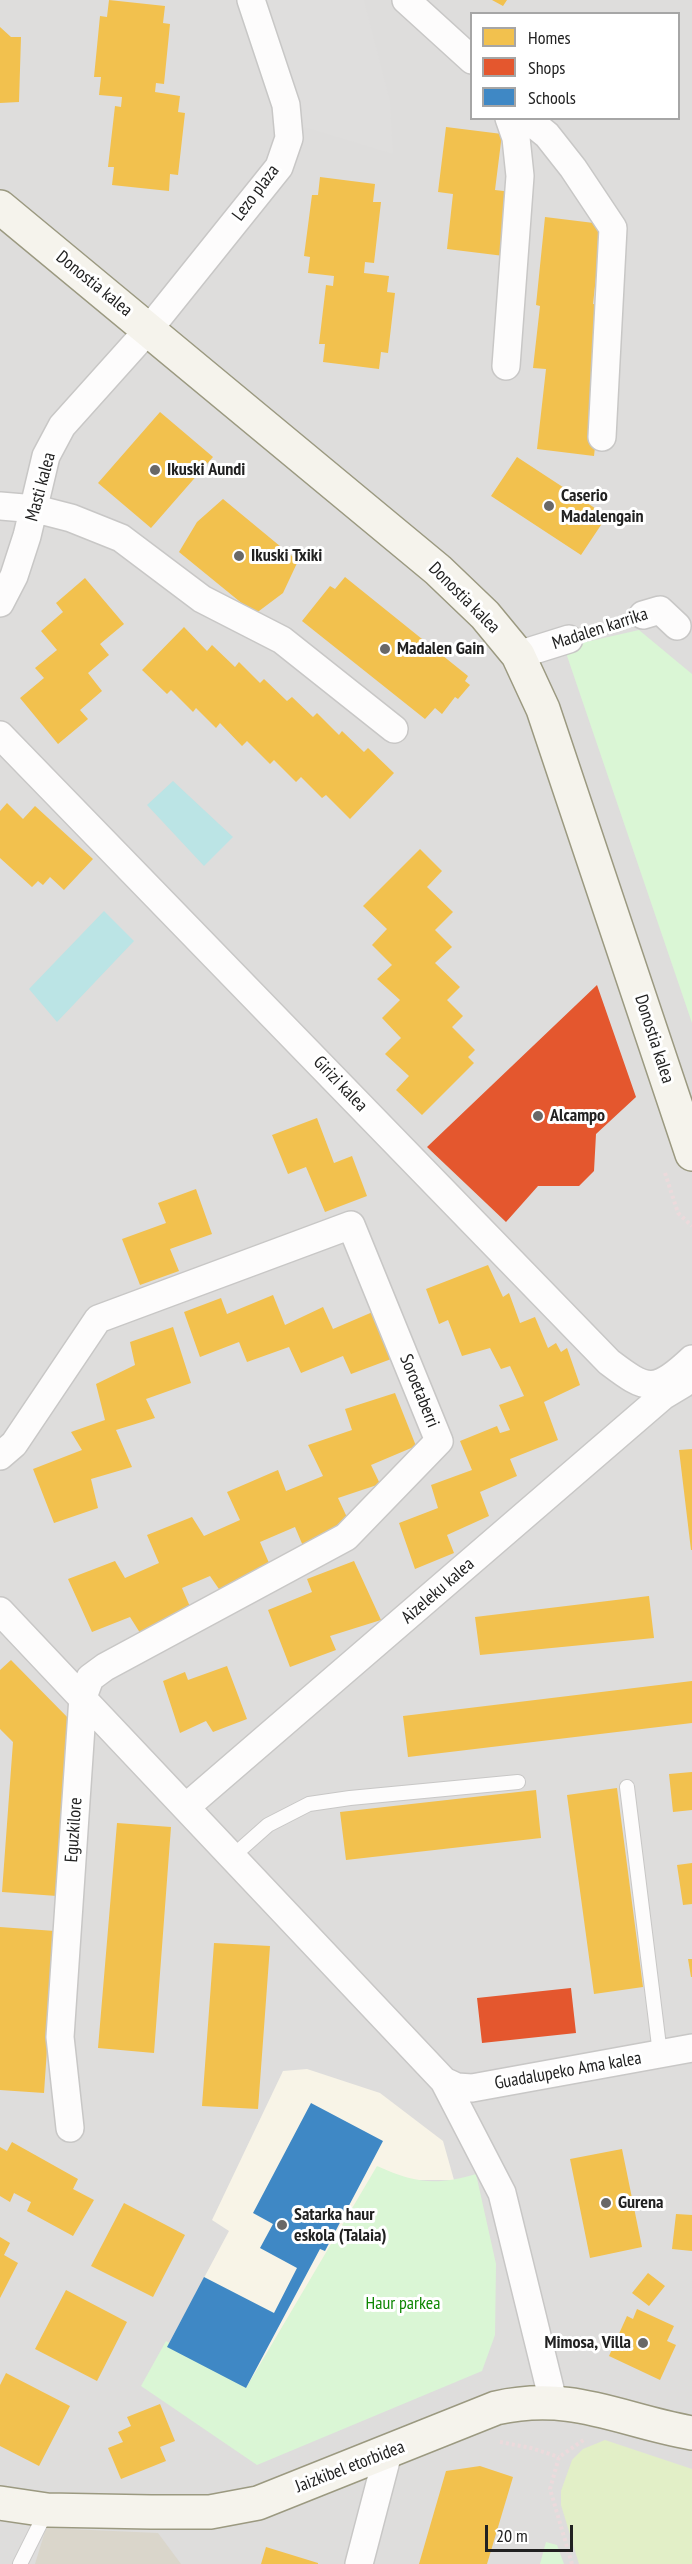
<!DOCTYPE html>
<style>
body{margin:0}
#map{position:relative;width:692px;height:2564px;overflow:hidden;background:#efedea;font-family:"PT Sans Narrow",sans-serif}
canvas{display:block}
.legend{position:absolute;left:470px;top:12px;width:210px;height:108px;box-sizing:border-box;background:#fff;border:2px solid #a6a6a6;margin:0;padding:8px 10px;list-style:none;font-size:18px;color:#212121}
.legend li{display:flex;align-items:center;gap:12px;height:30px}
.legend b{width:30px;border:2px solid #a6a6a6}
.scale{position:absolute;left:485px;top:2525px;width:88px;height:27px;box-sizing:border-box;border:3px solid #212121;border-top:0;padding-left:8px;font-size:18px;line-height:21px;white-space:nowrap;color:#212121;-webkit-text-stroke:4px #fff;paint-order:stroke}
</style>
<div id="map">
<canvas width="692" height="2564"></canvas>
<ul class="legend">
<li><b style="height:16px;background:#f2c14e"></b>Homes</li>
<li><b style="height:16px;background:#e4572e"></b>Shops</li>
<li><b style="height:16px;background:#3f88c5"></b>Schools</li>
</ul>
<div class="scale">20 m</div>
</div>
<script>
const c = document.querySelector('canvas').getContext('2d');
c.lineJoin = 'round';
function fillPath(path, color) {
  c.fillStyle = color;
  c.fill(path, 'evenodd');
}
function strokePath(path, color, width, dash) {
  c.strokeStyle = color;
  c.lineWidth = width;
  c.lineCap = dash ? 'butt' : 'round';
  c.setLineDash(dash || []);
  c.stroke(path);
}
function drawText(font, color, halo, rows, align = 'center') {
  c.font = font + ' "PT Sans Narrow",sans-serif';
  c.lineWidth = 6;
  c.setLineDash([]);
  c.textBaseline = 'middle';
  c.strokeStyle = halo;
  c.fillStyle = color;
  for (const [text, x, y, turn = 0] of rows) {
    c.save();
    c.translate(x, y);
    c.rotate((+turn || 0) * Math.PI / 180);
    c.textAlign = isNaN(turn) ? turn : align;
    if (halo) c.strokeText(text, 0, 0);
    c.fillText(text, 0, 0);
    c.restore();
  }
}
const residential = new Path2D(`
 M0,0H692V2564H0ZM472,14H678V118H472Z`);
const education = new Path2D(`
 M307,2069L380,2093L443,2141L454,2180H410L377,2167L328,2257L246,2388L167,2347L229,2231L212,2220L283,2071Z`);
const construction = new Path2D(`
 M46,2528L158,2533L181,2564H35Z`);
const grass = new Path2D(`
 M605,2440L692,2469V2564H579L561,2505V2491L572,2460L583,2449Z`);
const park = new Path2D(`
 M639,630L692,674V1023L564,647Z
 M377,2166C415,2183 435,2186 476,2174L496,2264L495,2335L482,2371L257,2465L141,2386L166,2341L246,2388Z
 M546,2542L557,2545L564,2564H540Z`);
const parking = new Path2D(`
 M267,0H364L390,101L393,154L304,127Z`);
const water = new Path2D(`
 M173,781L233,837L204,866L147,805Z
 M104,911L134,941L57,1022L29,989Z`);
const homes = new Path2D(`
 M109,0L165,6L163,23L170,24L164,84L156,83L155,92L180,96L178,112L185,113L178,175L170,174L169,191L112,185L114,167H108L115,106L121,107L122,97L99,95L101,77H94L100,16L107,17Z
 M492,0H507L503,6Z
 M0,27L11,37H21L19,102L0,103Z
 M446,127L502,134L495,190L512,192L504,256L447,249L453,194L438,192Z
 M320,177L375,184L373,202H381L374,263L365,262L364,273L389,276L387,292L395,293L388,353L381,352L379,369L323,362L325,344H319L326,285L333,286L334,276L308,273L310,257L304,256L312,195H318Z
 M545,217L602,224L593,304L602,305L604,367L594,456L537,449L546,369L533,368L540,306L536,305Z
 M160,412L213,457L151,528L98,483Z
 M517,457L607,516L581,555L491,496Z
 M223,499L298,561L283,593L255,614L179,552L197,522Z
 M345,577L468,676L465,681L470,685L458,699L455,697L442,714L435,708L425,719L302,621L330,586L335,589Z
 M85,578L124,624L100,644L109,655L88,673L102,691L80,710L88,719L58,744L20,698L44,678L35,668L57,650L41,631L63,612L56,603Z
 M184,627L207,651L212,645L235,667L239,662L260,683L264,679L287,701L292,697L313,717L317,713L339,735L342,731L364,752L368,748L394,773L350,819L326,795L322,798L301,777L296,782L274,760L270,764L247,741L242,746L220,723L216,728L196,708L193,712L171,690L167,694L142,670Z
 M7,803L23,819L35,806L93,859L64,890L50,877L43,885L38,881L32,887L0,858V811Z
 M420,849L442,871L427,887L453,912L435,930L452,947L435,963L460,987L447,1000L463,1016L452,1027L475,1050L468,1057L474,1063L422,1115L396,1090L409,1076L385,1054L401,1038L382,1018L400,1000L377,979L392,965L372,945L387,929L363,906Z
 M317,1118L334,1163L352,1156L367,1196L325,1212L306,1167L288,1174L272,1135Z
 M196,1189L212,1234L170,1249L179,1271L140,1285L122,1239L166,1223L158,1203Z
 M488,1265L503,1297L509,1293L520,1323L535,1317L548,1348L556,1343L561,1352L567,1348L580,1385L544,1402L558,1440L510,1459L517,1476L480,1492L489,1516L447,1535L454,1553L415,1569L399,1523L438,1508L431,1485L472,1470L460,1441L497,1426L500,1433L510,1430L499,1405L524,1396L510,1366L501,1369L490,1348L462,1356L448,1320L439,1324L426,1289Z
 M273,1295L285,1325L323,1307L333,1329L375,1311L394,1358L351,1374L343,1356L301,1373L289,1347L247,1362L239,1342L200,1357L184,1312L221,1298L227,1314Z
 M173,1327L191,1383L146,1399L155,1418L116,1430L132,1467L91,1479L98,1508L54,1523L33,1469L82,1450L71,1432L105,1420L96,1384L135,1365L130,1342Z
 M395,1393L416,1446L371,1465L380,1484L338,1498L352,1528L303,1546L295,1527L260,1542L272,1570L221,1592L210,1576L182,1588L194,1616L142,1636L130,1617L92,1632L68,1579L115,1561L125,1578L159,1563L147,1535L192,1517L204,1536L240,1520L227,1492L278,1470L286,1491L323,1476L308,1445L352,1430L345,1409Z
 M692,1449V1550H691L679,1450Z
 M354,1561L381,1620L330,1636L336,1650L290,1667L268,1610L312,1592L307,1579Z
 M649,1596L654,1638L480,1655L475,1617Z
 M11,1660L74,1724L57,1896L2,1892L13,1742L0,1729V1670Z
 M227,1666L247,1719L213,1732L206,1721L180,1733L163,1681L185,1672L188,1680Z
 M692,1681V1723L408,1757L403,1716Z
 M692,1772V1810L673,1812L669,1774Z
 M617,1788L643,1987L594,1994L567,1795Z
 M536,1790L541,1838L346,1860L340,1812Z
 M117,1823L171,1827L154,2053L98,2048Z
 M692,1863V1904L683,1905L677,1865Z
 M0,1927L55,1931L44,2093L0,2090Z
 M214,1943L270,1946L258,2109L202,2106Z
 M688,1959H692V1977H691Z
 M12,2142L78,2179L73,2189L94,2200L73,2236L27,2211L31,2202L14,2193L10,2202L0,2196V2147L7,2151Z
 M622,2149L642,2247L590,2258L570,2159Z
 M124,2203L185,2235L153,2297L91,2266Z
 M676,2214L692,2215V2251L672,2249Z
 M0,2237L10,2243L4,2255L18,2263L0,2298Z
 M648,2273L665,2286L649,2306L632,2293Z
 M66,2290L127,2322L97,2381L35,2349Z
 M637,2309L674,2326L667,2341L676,2345L660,2380L609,2356L627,2316L633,2319Z
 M6,2373L70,2406L39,2466L0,2446V2385Z
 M160,2404L175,2441L160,2447L166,2461L121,2479L108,2448L123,2442L118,2432L131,2426L127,2417Z
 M480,2466L513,2477L487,2564H419L446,2471Z
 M266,2547L318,2563V2564H261Z`);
const shops = new Path2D(`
 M597,985L636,1097L596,1134L594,1171L579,1186H538L506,1222L427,1147Z
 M571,1988L576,2033L482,2043L477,1998Z`);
const schools = new Path2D(`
 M311,2103L383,2141L325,2251L320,2249L246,2388L167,2347L204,2277L274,2313L297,2268L260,2248L273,2224L253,2213Z`);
const path = new Path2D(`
 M596,630L617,624
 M665,1173L678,1213L692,1226
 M500,2442L531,2448L559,2457
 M572,2564L550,2489L559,2457L585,2439`);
const lane = new Path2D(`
 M627,1787L660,2054
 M233,1856L268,1825L309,1804L350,1798L518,1782
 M20,2564L47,2510`);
const street = new Path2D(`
 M406,0L472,60
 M526,118L547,135L573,168L613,228L602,437
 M506,366L520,176L516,138L509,118
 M0,506L36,509L71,518L121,538L202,599L282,640L394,729
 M0,603L14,576L27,536L46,456L62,426L149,329L279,167L289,138L286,105L251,0
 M643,615L660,610L677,626
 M518,655L569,639
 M0,735L609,1362C647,1391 655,1394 692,1359
 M0,1456L14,1444L98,1319L351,1225L439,1441L346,1537L105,1667L90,1678L83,1697L60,2037L70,2128
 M0,1611L444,2081L502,2193L553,2401
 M186,1807L663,1396L683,1384
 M444,2081L457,2087L472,2088L692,2048
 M359,2564L388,2453`);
const secondary = new Path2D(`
 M0,207L438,570L485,615L518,655L543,709L692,1154
 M0,2503L47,2510L151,2512H210L258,2503L496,2408C573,2391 619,2420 692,2433`);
const markers = [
 [155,470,6,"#696867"],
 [549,506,6,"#696867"],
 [239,556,6,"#696867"],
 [385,649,6,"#696867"],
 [538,1116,6,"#696867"],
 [606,2203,6,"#696867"],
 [282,2225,6,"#696867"],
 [643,2343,6,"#696867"]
];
const streetNames = [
 ["Lezo plaza",256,193,-53],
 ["Donostia kalea",94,284,39],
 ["Masti kalea",41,487,-75],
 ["Donostia kalea",464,598,45],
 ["Madalen karrika",600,629,-18],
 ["Donostia kalea",654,1039,72],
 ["Girizi kalea",340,1084,46],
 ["Soroetaberri",419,1391,68],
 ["Aizeleku kalea",438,1591,-41],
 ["Eguzkilore",74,1830,-86],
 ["Guadalupeko Ama kalea",568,2071,-10],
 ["Jaizkibel etorbidea",350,2467,-21]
];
const poiNames = [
 ["Ikuski Aundi",167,470],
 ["Caserio",561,496],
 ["Madalengain",561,517],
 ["Ikuski Txiki",251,556],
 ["Madalen Gain",397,649],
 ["Alcampo",550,1116],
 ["Gurena",618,2203],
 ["Satarka haur",294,2215],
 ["eskola (Talaia)",294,2236],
 ["Mimosa, Villa",631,2343,"right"]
];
const parkNames = [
 ["Haur parkea",403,2304]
];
fillPath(residential, '#dedddc');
fillPath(education, '#f8f4e7');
fillPath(construction, '#dad6cb');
fillPath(grass, '#e2efc7');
fillPath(park, '#daf6d5');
fillPath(parking, '#dfdedd');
fillPath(water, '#bbe4e5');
fillPath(homes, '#f2c14e');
fillPath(shops, '#e4572e');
fillPath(schools, '#3f88c5');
strokePath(lane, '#c8c7c6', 16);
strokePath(street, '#c8c7c6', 30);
strokePath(secondary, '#9b9980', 36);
strokePath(path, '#ecdadc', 4, [3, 3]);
strokePath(lane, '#fdfcfc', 14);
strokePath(street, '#fdfcfc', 27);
strokePath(secondary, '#f5f3ec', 33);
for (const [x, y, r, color] of markers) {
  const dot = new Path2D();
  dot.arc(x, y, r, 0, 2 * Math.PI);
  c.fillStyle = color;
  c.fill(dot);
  strokePath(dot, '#fff', 2);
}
drawText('18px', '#212121', '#fff', streetNames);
drawText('bold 18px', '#212121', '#fff', poiNames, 'left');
drawText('18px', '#0e8703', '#fff', parkNames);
</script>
